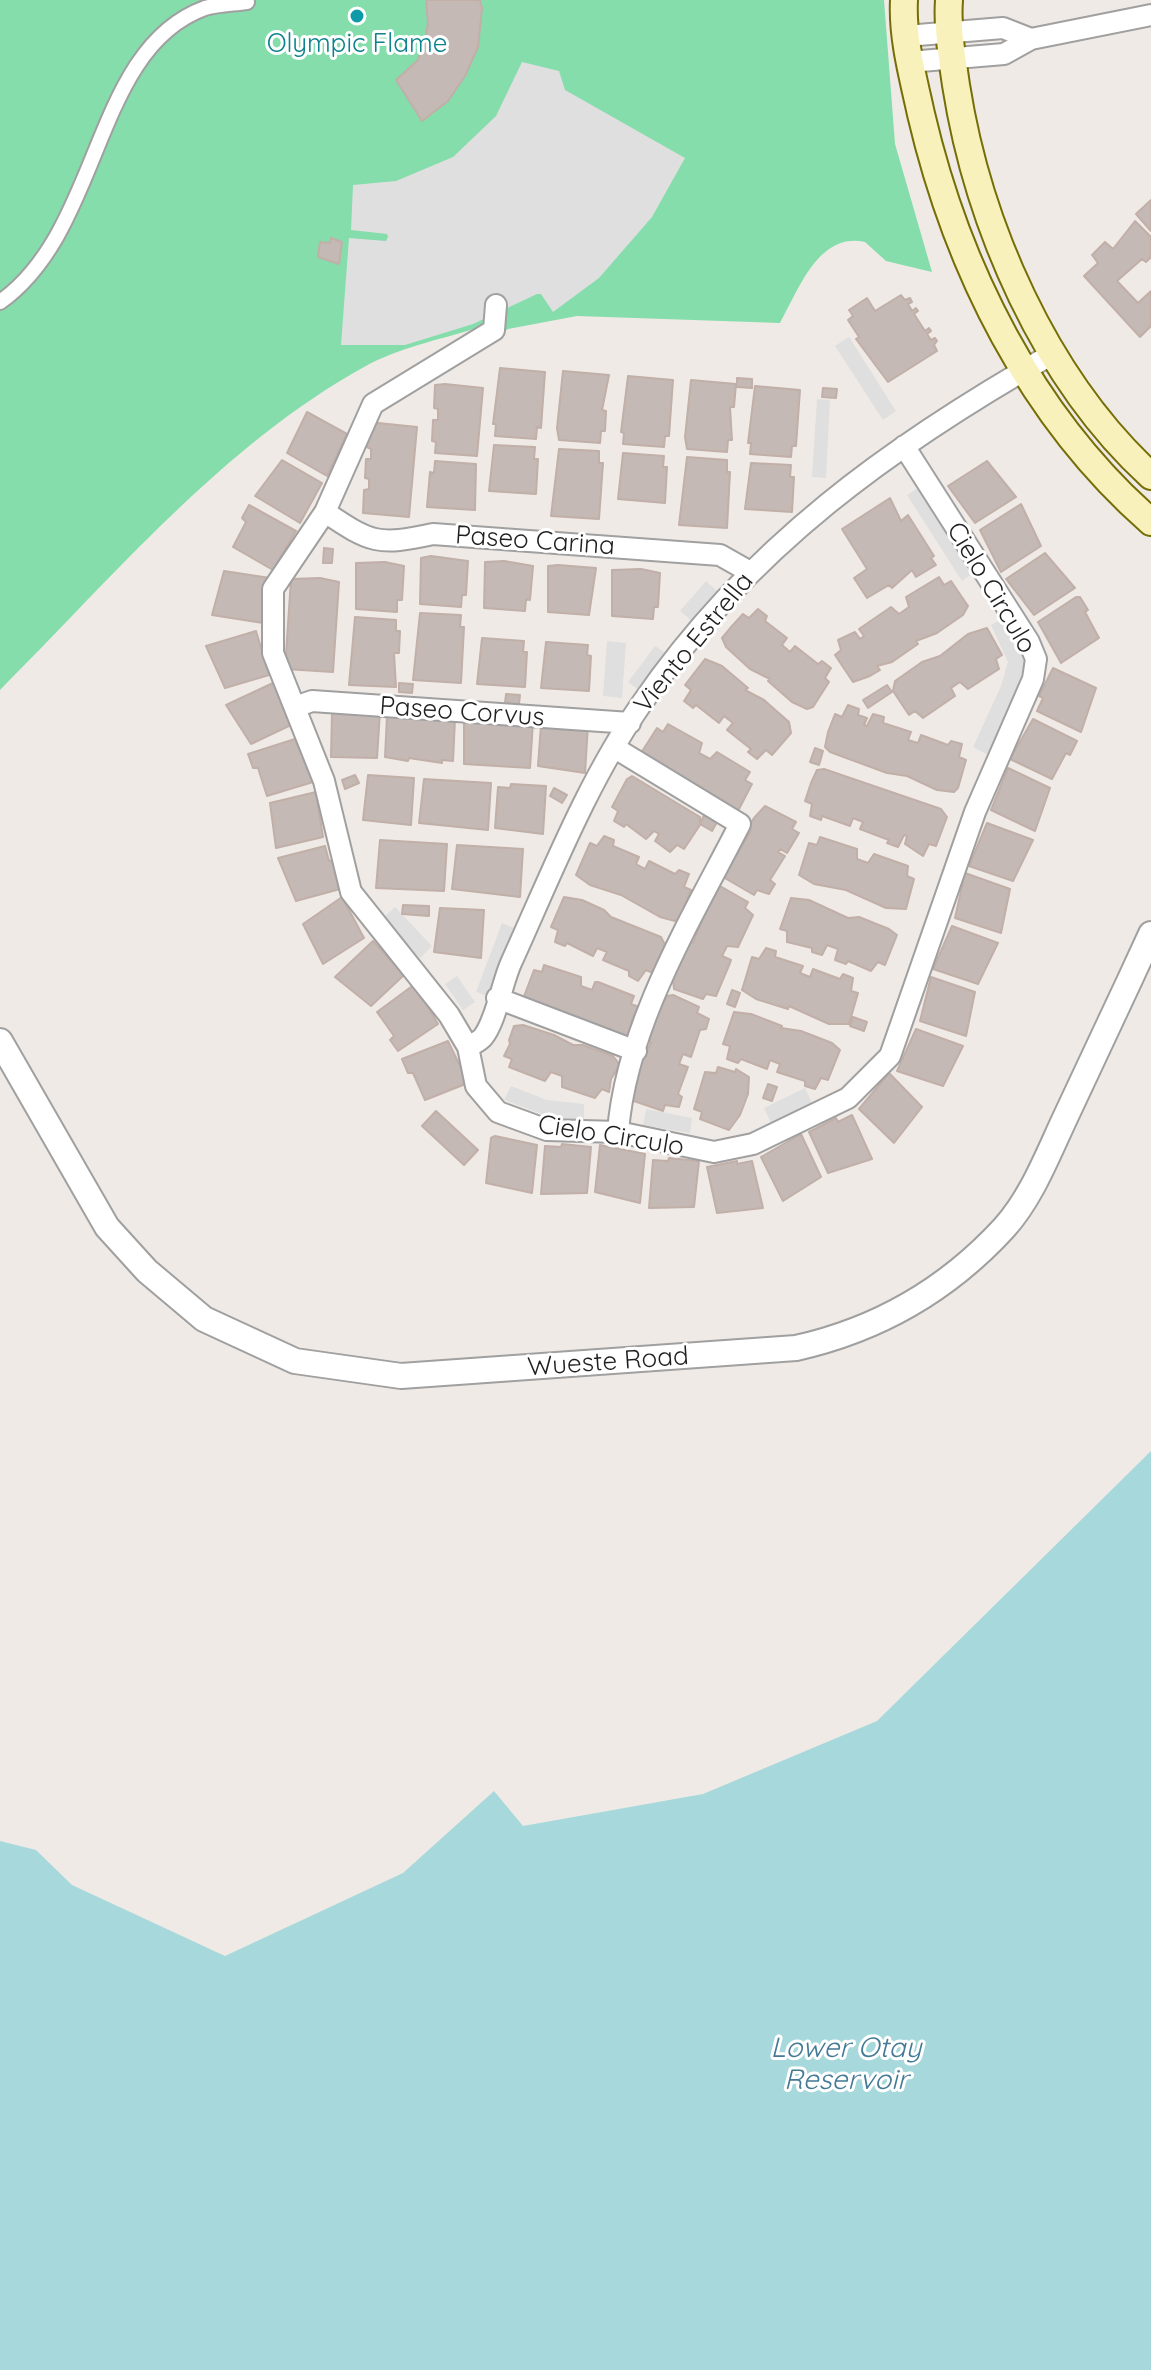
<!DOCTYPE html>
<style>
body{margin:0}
canvas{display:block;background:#efeae5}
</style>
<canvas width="1151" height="2370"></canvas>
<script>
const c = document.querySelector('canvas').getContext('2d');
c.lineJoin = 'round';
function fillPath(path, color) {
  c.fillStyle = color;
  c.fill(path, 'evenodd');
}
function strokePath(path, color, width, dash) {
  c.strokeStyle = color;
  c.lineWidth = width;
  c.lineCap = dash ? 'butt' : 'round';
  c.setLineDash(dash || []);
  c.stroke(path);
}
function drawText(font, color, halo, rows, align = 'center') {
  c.font = font + ' Quicksand,sans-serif';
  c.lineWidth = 6;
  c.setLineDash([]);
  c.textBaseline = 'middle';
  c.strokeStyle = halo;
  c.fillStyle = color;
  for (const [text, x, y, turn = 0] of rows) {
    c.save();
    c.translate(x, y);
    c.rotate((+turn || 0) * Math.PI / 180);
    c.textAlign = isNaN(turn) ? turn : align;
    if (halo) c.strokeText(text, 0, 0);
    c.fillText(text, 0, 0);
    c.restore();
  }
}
const pitch = new Path2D(`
 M0,0H884L895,144L932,272L886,261L865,242C818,232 799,290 780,323L577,316L508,329L482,345L474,329C438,340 398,348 364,367C223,445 113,577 0,690Z`);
const parking = new Path2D(`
 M522,62L559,71L565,90L685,158L652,217L599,278L553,312L541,294H537L473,324L405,345H341L349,238L386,241L388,237L387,234L351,230L353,185L396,181L453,157L496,116Z
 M849,337L896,411L883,420L835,346Z
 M817,399L830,400L826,478L812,477Z
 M921,486L975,572L962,581L907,495Z
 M706,581L719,593L693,622L680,611Z
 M1004,618L1024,648L1025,658L1018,690L988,755L973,747L1001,686L1008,662L991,625Z
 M607,641L626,643L622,698L603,696Z
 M655,646L667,654L640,691L628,682Z
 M395,907L432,946L420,958L382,919Z
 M502,923L517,929L491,997L476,992Z
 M457,976L475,1002L463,1010L445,984Z
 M511,1086L547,1100L584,1104V1120L550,1117L504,1100Z
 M805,1088L812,1103L771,1123L764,1108Z
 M646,1109L692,1118L690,1133L643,1125Z`);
const water = new Path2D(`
 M1151,1451V2370H0V1841L36,1850L72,1885L225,1956L403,1873L494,1791L523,1826L703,1794L877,1721Z`);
const building = new Path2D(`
 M426,0H480L482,8L478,47L465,76L448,101L422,121L396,80L418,60L425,41L428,23Z
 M1151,200V231L1136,214Z
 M1135,221L1151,237V257L1146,262L1142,259L1117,281L1138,303L1151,291V326L1140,337L1084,276L1098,263L1092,255L1105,242L1113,249Z
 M331,238L342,242L339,264L318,257L320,242L330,243Z
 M901,295L905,300L910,298L912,302L908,304L912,311L916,308L918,311L914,314L925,331L929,328L931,331L927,334L931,340L935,338L937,341L934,345L937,351L888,382L856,339L859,337L848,320L853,316L849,310L867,298L875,311Z
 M500,368L545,372L541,428L537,427L536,439L495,436L496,424H493Z
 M563,371L609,375L602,410L606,411L605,431H601L600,443L559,440L557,428Z
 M628,376L673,380L669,436H665L664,447L623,444L624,433L621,432Z
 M737,378L752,379V388L737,387Z
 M691,380L736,384L734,407H730L732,440H728L727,452L687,449L685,437Z
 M445,384L483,388L477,456L435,453L436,442L432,441L433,420H438V409L434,408L435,385Z
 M755,386L800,390L796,446H792L791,457L750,454L751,443H748Z
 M823,388L837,389L836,398L822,397Z
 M307,412L347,434L327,476L287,453Z
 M378,423L417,427L409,517L363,513L364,490L369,489V479L365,478L366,459H371V449L367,447L369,424Z
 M494,445L535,447L534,459H538L536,494L489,491Z
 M559,449L599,451V463H603L599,519L551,516Z
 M623,453L664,456L663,467H667L665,503L618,499Z
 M687,457L727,460V472H730L727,528L679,525Z
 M282,460L322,483L300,523L255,496Z
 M435,461L476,464L475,510L427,507L430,472L434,473Z
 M987,461L1016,497L975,523L948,486Z
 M751,463L791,465L790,477H794L792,512L745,509Z
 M890,498L901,521L908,515L934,556L931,558L936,565L916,577L912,570L892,588L889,585L867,598L854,578L867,569L842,529Z
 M1021,504L1041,546L1001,572L980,530Z
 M249,505L296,531L273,570L233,547L246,522L242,518Z
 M324,548L333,549L332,563H323Z
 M1045,553L1075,588L1034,615L1006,579Z
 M431,556L468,561L466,595H462L461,607L420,604L421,558Z
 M504,561L533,566L530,600L526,599L525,611L484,608L485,562Z
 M385,562L404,566L402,600H397V612L356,609V563Z
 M558,565L596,568L589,615L548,612V566Z
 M641,569L660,573L658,607H654L653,619L612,616V570Z
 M224,571L270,578L263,623L212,615Z
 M939,577L944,585L951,581L968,606L963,615L937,633L916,641L918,644L892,662L877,666L880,670L870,676L853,682L835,655L841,650L838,640L855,632L860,639L864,636L859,629L891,607L899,614L909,607L906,597Z
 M320,578L339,582L333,672L285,669L291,579Z
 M1076,597H1080L1088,610L1085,612L1099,638L1061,663L1038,622Z
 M758,609L767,616L765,621L787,638L782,645L790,652L795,646L818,664L822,661L831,668L825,678L829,682L813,707L807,709L792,702L768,681L770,679L750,669L726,647L722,638L732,626L743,614L749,618Z
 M420,613L461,615L460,627H464L461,683L413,680Z
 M355,617L396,620V631H400L399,653H394L396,687L349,685Z
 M987,628L1002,655L996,659L999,669L968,689L960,682L951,688L955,696L923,718L915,711L909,715L893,691L895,681L922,662L940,656L968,634Z
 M256,631L269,675L225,688L206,646Z
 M482,638L524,641L523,652H527L525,687L477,684Z
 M546,642L588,645L587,655L591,656L589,691L541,688Z
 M705,659L722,666L748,688L745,690L764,700L789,722L791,733L772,755L766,750L757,759L748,752L751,749L727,730L733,723L724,716L719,723L696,705L693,708L684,701L691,690L685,685Z
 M1053,668L1096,688L1081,732L1037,711L1043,698L1039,696Z
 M273,683L293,724L251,744L226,705Z
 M399,683L413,684L412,693L399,692Z
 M887,685L892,692L868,708L863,700Z
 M506,694L520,695L519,704L505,703Z
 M848,705L859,709L858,715L867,718L864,725L867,726L873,714L884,717L883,723L911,732L908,740L918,743L921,735L948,745L951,741L962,744L959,757L966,760L958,788L954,792L937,790L907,776L887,773L830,752L825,747L828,732L835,714L842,717Z
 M332,712H380L377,758L331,757Z
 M387,716L455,719L453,761L442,760V763L409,758L408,761L385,757Z
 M1033,719L1077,741L1070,755L1066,753L1052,779L1010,759Z
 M464,720L533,722L530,768L464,764Z
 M668,724L702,743L699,753L710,759L717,752L750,772L745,780L752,784L739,809L734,812L641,753L657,728L663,732Z
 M541,725H588L585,773L538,766Z
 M295,739L313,782L267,796L258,768H253L248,754Z
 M815,748L823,751L819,765L810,762Z
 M1008,768L1050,788L1035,831L991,810Z
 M824,769L941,809L947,817L936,846L929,844L923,856L905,844L907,836L904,835L898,847L887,843L889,840L860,829L863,822L853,818L850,826L822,816L821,820L810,816L812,804L805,801L811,783L817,770Z
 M355,775L359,783L345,789L342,780Z
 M368,775L414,778L411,825L363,820Z
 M632,776L700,817V825L684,849L677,845L670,852L655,841L659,834L654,831L646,839L626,824L624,827L614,821L618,811L612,807L627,779Z
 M424,779L491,783L488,830L419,823Z
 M511,784L546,786L543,834L495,828L498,787L510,788Z
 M554,788L567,795L562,803L550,796Z
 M316,792L323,837L276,848L270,803Z
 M765,806L796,822L792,829L799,833L787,853L780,849L778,852L785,856L770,880L775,884L769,894L757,890L754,895L723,877L751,831L747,829L754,818Z
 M704,815L717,822L712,831L700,824Z
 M987,823L1033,840L1013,881L969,866Z
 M604,836L614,840L613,846L639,857L636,864L645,869L649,861L675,874L679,870L689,874L684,887L691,890L680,917L675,921L660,917L621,895L590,885L576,875L590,843L597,846Z
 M820,837L857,849V859L868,863L874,854L908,866L907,876L914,879L906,909L886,908L846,890L814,884L799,875L809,843L817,845Z
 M380,840L447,844L444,891L376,888Z
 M457,845L523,849L520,897L452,889Z
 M325,846L329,861L333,860L340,889L296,901L278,858Z
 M965,873L1010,889L1001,933L955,918Z
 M720,886L748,902L745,908L753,915L738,947L727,946L722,956L731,960L730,963L716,996L706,994L703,999L674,989L673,979L685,950L690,941L693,943L713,893Z
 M342,897L364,938L323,964L303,924Z
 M564,897L582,900L604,910L611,917L661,937L666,947L653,973L646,970L638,981L629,976V971L603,960L607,952L597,948L593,956L567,943L565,946L555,942L558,930L551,927Z
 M791,898L809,900L848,918L859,917L889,929L897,935L885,965L878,962L871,971L848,961L846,964L835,960L838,949L827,945L822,955L812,952V948L787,942V931L780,929Z
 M403,905L429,906V916L402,914Z
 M440,908L484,910L481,958L434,952Z
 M952,926L998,943L978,984L933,969Z
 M373,941L404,975L371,1006L335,977Z
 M766,948L776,951L775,957L803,966L800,973L810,977L813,969L840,979L843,974L853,978L851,991L858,993L849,1024H829L789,1006L788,1009L756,999L742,990L752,957L759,959Z
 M544,965L581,977V986L592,990L595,982H598L634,996L631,1004L639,1007L632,1019L631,1033L627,1038L523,999L534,970L542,972Z
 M931,977L975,992L966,1036L920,1021Z
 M415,984L438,1024L398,1051L390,1040L394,1036L377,1012Z
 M732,990L740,993L735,1007L727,1004Z
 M673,995L699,1007L697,1013L709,1019L706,1029L700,1030L691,1057L683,1054L679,1064L688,1067L678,1094L682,1097L679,1107L665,1105L663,1111L631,1100L641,1061L651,1043L649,1042L658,1011L667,996Z
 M734,1012L751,1014L782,1026L781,1028L801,1031L832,1043L840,1050L828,1080L821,1078L815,1089L805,1086V1081L777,1072L780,1064L770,1060L767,1069L741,1059L738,1063L727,1059L730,1046L723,1044Z
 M853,1017L867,1022L864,1031L850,1026Z
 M523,1025L554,1035L573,1045H583L613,1056L620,1065L611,1079L609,1092L602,1089L595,1098L562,1087V1076L551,1072L545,1081L509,1067L512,1059L504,1056L510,1044L509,1040L514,1026Z
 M916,1029L963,1046L943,1086L897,1071Z
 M448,1041L468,1083L425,1100L413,1073H408L402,1059Z
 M718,1067L735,1072L736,1069L749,1077L748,1094L740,1115L729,1130L700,1119L702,1112L694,1109L705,1072L716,1073Z
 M889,1073L922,1107L894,1143L859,1109Z
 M768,1084L777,1087L772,1101L763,1098Z
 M436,1111L478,1150L464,1165L422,1126Z
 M852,1115L872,1159L828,1173L809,1132L836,1118L838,1122Z
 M801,1134L821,1177L783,1201L761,1157Z
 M495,1136L537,1145L532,1193L486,1183L491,1138Z
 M562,1144L591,1147L587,1193L541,1194L545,1146L561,1147Z
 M600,1145L645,1154L640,1203L595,1192Z
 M669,1158L699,1161L694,1207L649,1208L653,1160L668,1161Z
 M737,1161V1164L752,1161L763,1208L717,1213L707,1167Z`);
const pedestrian = new Path2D(`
 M0,302C103,229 92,49 205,8C218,4 233,4 247,2`);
const minor = new Path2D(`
 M906,36L1003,28L1031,39
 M909,62L1004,54L1031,39L1151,15
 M496,305L494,330L373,404L325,512L273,589V653L324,781L351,892L449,1015L468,1047L476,1086L498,1112L547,1130L618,1132L714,1152L753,1144L848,1098L890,1056L975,812L1033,679L1036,659L1029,642L904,446
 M325,512C371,543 378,546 433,534L720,555L750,572
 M295,707L312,701L630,723
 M615,748L740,824C692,918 626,1025 618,1132
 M497,998L636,1051
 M468,1047C473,1044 480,1041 483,1037C496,1021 502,983 511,963C551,875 587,782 642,703C749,547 892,445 1054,353`);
const tertiary = new Path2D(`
 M0,1041L107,1227L147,1271L204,1319L295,1361L401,1376L796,1348C877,1330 947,1290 1004,1228C1032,1197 1048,1154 1066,1116C1094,1056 1123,995 1151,934`);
const secondary = new Path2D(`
 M904,0C902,38 913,77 921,114C957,268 1031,417 1151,522
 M949,0C947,28 952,57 956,85C978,225 1045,379 1151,476`);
const markers = [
 [357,16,8,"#0f9aa8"]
];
const cultureNames = [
 ["Olympic Flame",357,44]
];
const streetNames = [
 ["Paseo Carina",535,541,4],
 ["Cielo Circulo",991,588,59],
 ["Viento Estrella",694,643,-51],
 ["Paseo Corvus",462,712,4],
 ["Cielo Circulo",611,1136,9],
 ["Wueste Road",608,1362,-4]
];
const waterNames = [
 ["Lower Otay",846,2049],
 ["Reservoir",846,2081]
];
fillPath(pitch, '#85ddac');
fillPath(parking, '#dfdfdf');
fillPath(water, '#a7d9dc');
fillPath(building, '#c4b9b5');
strokePath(building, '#c1afa8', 2);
strokePath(pedestrian, '#a0a0a0', 18);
strokePath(minor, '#a0a0a0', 24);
strokePath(tertiary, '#a0a0a0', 28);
strokePath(secondary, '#756e07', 30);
strokePath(pedestrian, '#fff', 14);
strokePath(minor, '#fff', 20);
strokePath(tertiary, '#fff', 24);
strokePath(secondary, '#f8f1bb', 26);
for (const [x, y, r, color] of markers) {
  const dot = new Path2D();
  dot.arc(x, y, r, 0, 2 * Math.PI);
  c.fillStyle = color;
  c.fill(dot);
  strokePath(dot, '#fff', 3);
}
drawText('26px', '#0d838f', '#fff', cultureNames);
drawText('26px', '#1f1f1f', '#fff', streetNames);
drawText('italic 28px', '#447a96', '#fff', waterNames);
</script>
